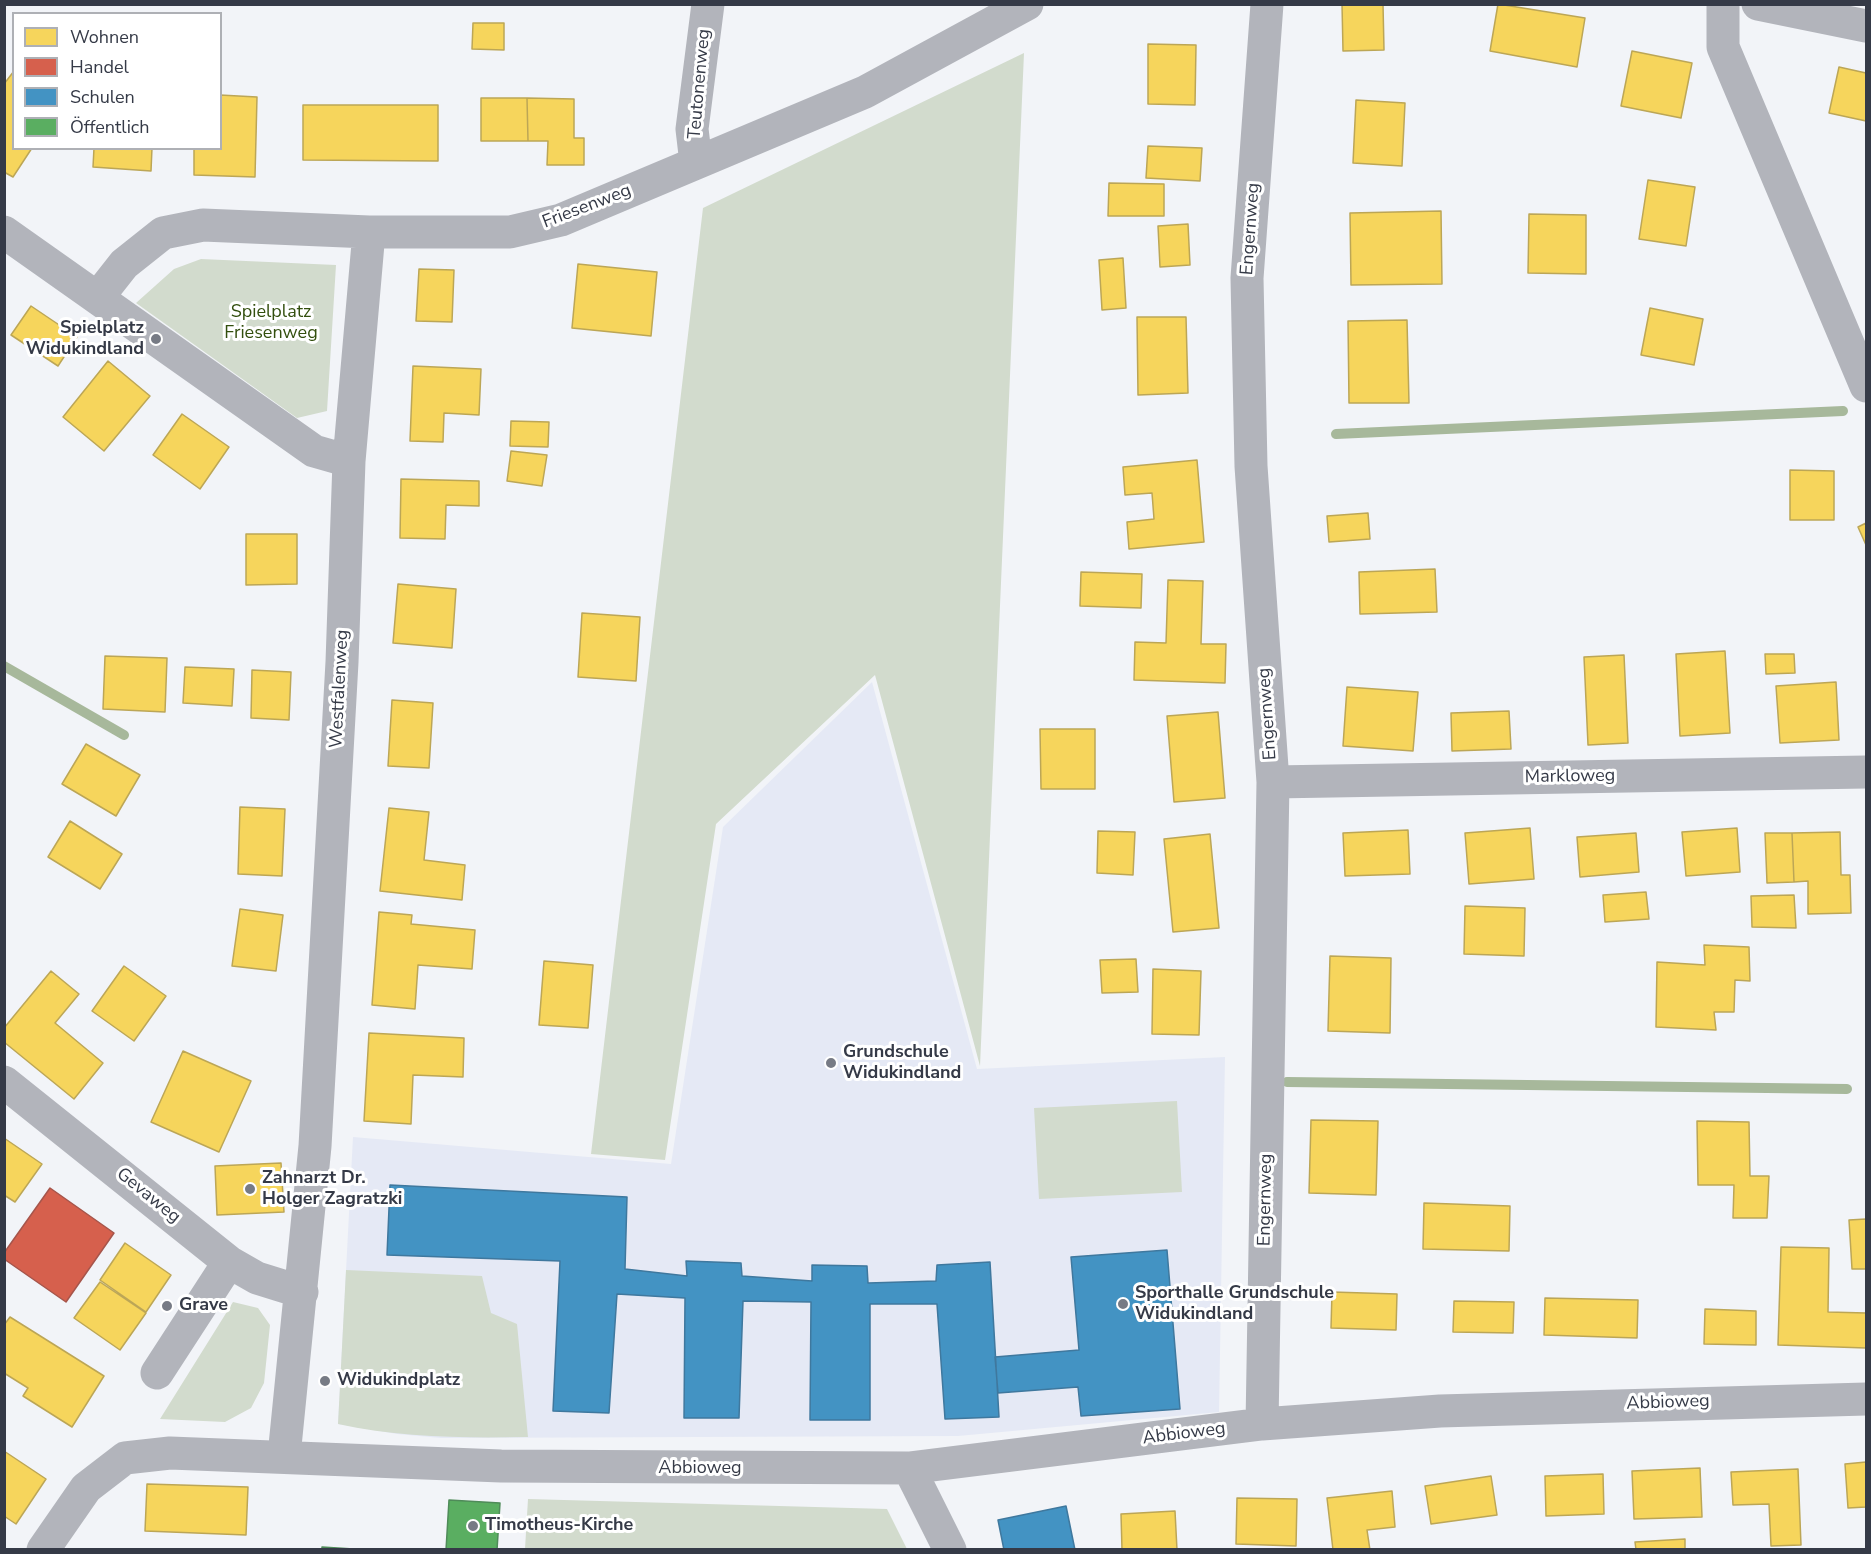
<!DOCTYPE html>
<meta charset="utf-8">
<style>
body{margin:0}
#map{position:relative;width:1871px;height:1554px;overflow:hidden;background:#f2f4f8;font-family:"Nunito Sans",sans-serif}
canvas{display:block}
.frame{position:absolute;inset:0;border:6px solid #353a47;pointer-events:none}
.legend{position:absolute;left:12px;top:12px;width:210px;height:138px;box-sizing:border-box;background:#fff;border:2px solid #aeb0b5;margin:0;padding:8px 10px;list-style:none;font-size:18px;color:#353a47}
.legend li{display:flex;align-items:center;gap:12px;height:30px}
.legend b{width:30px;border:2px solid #aeb0b5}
</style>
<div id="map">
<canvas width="1871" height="1554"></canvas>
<div class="frame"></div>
<ul class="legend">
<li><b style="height:16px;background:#f6d55c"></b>Wohnen</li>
<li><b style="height:16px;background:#d6604d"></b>Handel</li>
<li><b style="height:16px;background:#4393c3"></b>Schulen</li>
<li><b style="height:16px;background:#5aae61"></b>Öffentlich</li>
</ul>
</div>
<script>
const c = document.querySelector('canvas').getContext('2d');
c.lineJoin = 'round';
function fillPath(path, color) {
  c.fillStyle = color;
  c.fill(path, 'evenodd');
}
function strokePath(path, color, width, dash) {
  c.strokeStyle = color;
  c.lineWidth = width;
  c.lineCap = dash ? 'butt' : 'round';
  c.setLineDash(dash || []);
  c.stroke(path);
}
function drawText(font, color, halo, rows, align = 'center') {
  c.font = font + ' "Nunito Sans",sans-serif';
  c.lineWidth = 6;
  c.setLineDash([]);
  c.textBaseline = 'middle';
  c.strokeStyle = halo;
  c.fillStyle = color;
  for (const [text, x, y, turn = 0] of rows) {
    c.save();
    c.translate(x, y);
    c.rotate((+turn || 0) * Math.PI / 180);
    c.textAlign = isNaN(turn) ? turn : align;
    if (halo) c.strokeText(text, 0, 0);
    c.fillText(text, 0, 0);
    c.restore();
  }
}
const built = new Path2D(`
 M872,682L977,1069L1225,1057L1219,1412L958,1436L441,1438L397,1434L338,1424L353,1137L671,1164L723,827Z`);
const green = new Path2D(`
 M1024,53L980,1066L875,675L716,824L665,1160L591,1154L703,208Z
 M201,259L336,265L327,411L297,418L136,303L174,269Z
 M1177,1101L1182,1192L1039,1199L1034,1108Z
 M346,1270L482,1276L491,1313L517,1324L528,1437C464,1438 401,1438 338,1424Z
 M233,1302L258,1308L270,1325L264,1383L251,1408L225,1422L160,1419Z
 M528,1499L887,1509L907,1549H525Z`);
const homes = new Path2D(`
 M1342,4H1383L1384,50L1343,51Z
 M1498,4L1585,18L1577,67L1490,51Z
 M473,23H504V50L472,49Z
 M1148,44L1196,45L1195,105L1148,104Z
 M1632,51L1692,63L1681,118L1621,106Z
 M1839,67L1866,73V121L1829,113Z
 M14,71V148H32L13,177L4,172V84Z
 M220,95L257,97L255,177L194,175V148H220Z
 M481,98H527L528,141H481Z
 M527,98L574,99V138H584V165H547L548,141H528Z
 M1356,100L1405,103L1402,166L1353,163Z
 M303,105H438V161L303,160Z
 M1148,146L1202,148L1200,181L1146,178Z
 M94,148H152L151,171L93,167Z
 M1648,180L1695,187L1686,246L1639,239Z
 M1109,183L1164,184V216H1108Z
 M1441,211L1442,284L1351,285L1350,213Z
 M1529,214L1586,215V274L1528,273Z
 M1188,224L1190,265L1160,267L1158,226Z
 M1123,258L1126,308L1102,310L1099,260Z
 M578,264L657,272L651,336L572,328Z
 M419,269L454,270L452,322L416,321Z
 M31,306L77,337L58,366L11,335Z
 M1650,308L1703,319L1694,365L1641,355Z
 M1137,317H1186L1188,393L1138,395Z
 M1407,320L1409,403H1349L1348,321Z
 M108,361L150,396L104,451L63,417Z
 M413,366L481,369L479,415L444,413L443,442L410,441Z
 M182,414L229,447L200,489L153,455Z
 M511,421L549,422L548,447L510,446Z
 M511,451L547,455L542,486L507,481Z
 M1197,460L1204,542L1129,549L1127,522L1154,519L1152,493L1125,495L1123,467Z
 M1790,470L1834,471V520H1790Z
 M401,479L479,481V506L446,505L445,539L400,538Z
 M1368,513L1370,539L1329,542L1327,516Z
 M1866,523V545L1858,527Z
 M246,534H297V584L246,585Z
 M1435,569L1437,612L1360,614L1359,572Z
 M1081,572L1142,574L1141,608L1080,606Z
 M1168,580L1203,581L1201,644H1226L1225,683L1134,680L1135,642L1166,643Z
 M398,584L456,589L452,648L393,643Z
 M582,613L640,617L636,681L578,677Z
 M1725,651L1730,733L1680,736L1676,654Z
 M1765,654H1794L1795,673L1766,674Z
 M1624,655L1628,743L1588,745L1584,657Z
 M105,656L167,658L165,712L103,709Z
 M185,667L234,669L232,706L183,703Z
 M252,670L291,672L289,720L251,718Z
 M1836,682L1839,740L1780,743L1776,686Z
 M1347,687L1418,692L1413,751L1343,746Z
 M392,700L433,703L429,768L388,766Z
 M1509,711L1511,749L1452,751L1451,713Z
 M1218,712L1225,798L1174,802L1167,716Z
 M1040,729H1095V789H1041Z
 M86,744L140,775L116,816L62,784Z
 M240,807L285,809L282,876L238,874Z
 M389,808L429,812L424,860L465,865L462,900L380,891Z
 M70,821L122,854L100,889L48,857Z
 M1530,828L1534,879L1469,884L1465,833Z
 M1737,828L1740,872L1686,876L1682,832Z
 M1408,830L1410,874L1345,876L1343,833Z
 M1098,831L1135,832L1133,875L1097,873Z
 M1840,832L1841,875H1850L1851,913L1808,914V881L1794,882L1792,833Z
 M1636,833L1639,872L1580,877L1577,837Z
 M1765,833H1792L1794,882L1767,883Z
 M1210,834L1219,928L1173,932L1164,839Z
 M1646,892L1649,919L1605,922L1603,895Z
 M1794,895L1796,928L1752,927L1751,896Z
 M1465,906L1525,908L1524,956L1464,954Z
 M240,909L283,915L276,971L232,966Z
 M379,912L412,915L411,924L475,930L472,969L418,965L415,1009L372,1005Z
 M1704,945L1749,947L1750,981L1735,980L1734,1012H1714L1716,1030L1656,1027L1657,962L1705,965Z
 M1330,956L1391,958L1390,1033L1328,1031Z
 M1136,959L1138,992L1102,993L1100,960Z
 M544,961L593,965L588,1028L539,1025Z
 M124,966L166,996L134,1041L92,1011Z
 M1153,969L1201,971L1199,1035L1152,1034Z
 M51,971L79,994L55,1023L103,1063L74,1099L4,1042V1028Z
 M369,1033L464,1038L463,1077L413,1075L411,1124L364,1121Z
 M183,1051L251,1081L219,1152L151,1122Z
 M1311,1120L1378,1121L1376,1195L1309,1193Z
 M1697,1121L1749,1122L1750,1176H1769L1767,1218H1733L1734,1185H1698Z
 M4,1138L42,1164L15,1202L4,1195Z
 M281,1163L284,1212L217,1215L215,1166Z
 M1424,1203L1510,1206L1509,1251L1423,1249Z
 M1866,1219V1269H1852L1849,1220Z
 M125,1243L171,1275L146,1312L100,1280Z
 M1781,1247L1829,1248L1828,1312L1866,1313V1348L1778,1345Z
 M100,1282L146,1313L120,1350L74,1318Z
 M1332,1292L1397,1294L1396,1330L1331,1328Z
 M1545,1298L1638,1300L1637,1338L1544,1335Z
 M1454,1301L1514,1302L1513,1333L1453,1332Z
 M1705,1309L1756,1311V1345L1704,1344Z
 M10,1317L104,1376L72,1427L23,1396L28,1388L4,1373V1325Z
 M4,1451L46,1479L16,1524L4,1516Z
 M1866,1462V1507L1848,1508L1845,1464Z
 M1700,1468L1702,1517L1634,1519L1632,1471Z
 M1798,1469L1801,1545L1771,1546L1769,1504L1733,1505L1731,1472Z
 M1603,1474L1604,1514L1546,1516L1545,1476Z
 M1491,1476L1497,1515L1431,1524L1425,1486Z
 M147,1484L248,1487L246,1535L145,1531Z
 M1392,1491L1395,1527L1367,1530L1370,1550H1333L1327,1498Z
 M1237,1498L1297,1499L1296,1546L1236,1544Z
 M1175,1511L1177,1550H1122L1121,1514Z
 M1685,1539V1550H1636L1635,1542Z`);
const shops = new Path2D(`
 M50,1188L114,1233L66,1302L4,1259V1253Z`);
const schools = new Path2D(`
 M390,1185L627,1197L625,1269L687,1276L686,1261L741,1263L742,1276L812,1281V1265L867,1266L868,1283L936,1281L937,1265L990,1262L999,1417L945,1419L937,1304H870V1420H810L811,1302L743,1301L739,1418H684L685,1298L617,1294L609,1413L553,1411L560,1261L387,1255Z
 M1167,1250L1180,1409L1081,1416L1078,1387L998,1393L995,1357L1079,1350L1071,1257Z
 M1066,1506L1075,1550H1004L998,1520Z`);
const public = new Path2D(`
 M449,1500L500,1503L497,1550H446Z
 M322,1547L369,1550H322Z`);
const stream = new Path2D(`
 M1336,434L1843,411
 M4,666L124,735
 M1287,1082L1847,1089`);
const minor = new Path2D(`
 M1723,4V47L1866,386
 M1758,4L1866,26
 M696,163L692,129L708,4
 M4,232L314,451L349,461
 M98,297L124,264L163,233L203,225L369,232H510L561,220L865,92L1027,4
 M1273,782L1866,772
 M4,1082L229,1262L257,1278L302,1292
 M157,1373L229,1262
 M1262,1424L1273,782L1251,466L1247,278L1267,4
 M284,1456L315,1146L342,662L349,461L369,232
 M909,1468L950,1550
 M43,1550L86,1488L125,1458L170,1453L501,1466L909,1468L1262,1424L1440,1411L1866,1399`);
const markers = [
 [156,339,6,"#777b85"],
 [831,1063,6,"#777b85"],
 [250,1189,6,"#777b85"],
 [1123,1304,6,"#777b85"],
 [167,1306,6,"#777b85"],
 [325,1381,6,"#777b85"],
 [473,1526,6,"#777b85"]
];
const streetNames = [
 ["Teutonenweg",700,84,-85],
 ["Friesenweg",587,207,-21],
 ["Engernweg",1251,229,-86],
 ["Westfalenweg",340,689,-87],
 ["Engernweg",1268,714,-94],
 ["Markloweg",1570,777,-1],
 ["Gevaweg",148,1196,39],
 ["Engernweg",1266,1200,-89],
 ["Abbioweg",1668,1403,-2],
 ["Abbioweg",1184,1434,-7],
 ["Abbioweg",700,1469]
];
const parkNames = [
 ["Spielplatz",271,313],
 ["Friesenweg",271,334]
];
const poiNames = [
 ["Spielplatz",144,329,"right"],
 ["Widukindland",144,350,"right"],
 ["Grundschule",843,1053],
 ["Widukindland",843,1074],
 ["Zahnarzt Dr.",262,1179],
 ["Holger Zagratzki",262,1200],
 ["Sporthalle Grundschule",1135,1294],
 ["Widukindland",1135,1315],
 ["Grave",179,1306],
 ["Widukindplatz",337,1381],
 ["Timotheus-Kirche",485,1526]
];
fillPath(built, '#e5e9f5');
fillPath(green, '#d2dbcd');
fillPath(homes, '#f6d55c');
strokePath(homes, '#bca656', 1.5);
fillPath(shops, '#d6604d');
strokePath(shops, '#a6554b', 1.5);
fillPath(schools, '#4393c3');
strokePath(schools, '#3f789e', 1.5);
fillPath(public, '#5aae61');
strokePath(public, '#4f8b59', 1.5);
strokePath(stream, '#a7b89b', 10);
strokePath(minor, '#b2b4bb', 33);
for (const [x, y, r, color] of markers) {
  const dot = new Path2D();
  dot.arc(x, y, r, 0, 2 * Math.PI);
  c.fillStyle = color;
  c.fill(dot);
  strokePath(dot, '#fff', 2);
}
drawText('18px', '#353a47', '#fff', streetNames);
drawText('18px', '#334f0e', '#fff', parkNames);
drawText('bold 18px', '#353a47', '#fff', poiNames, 'left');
</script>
